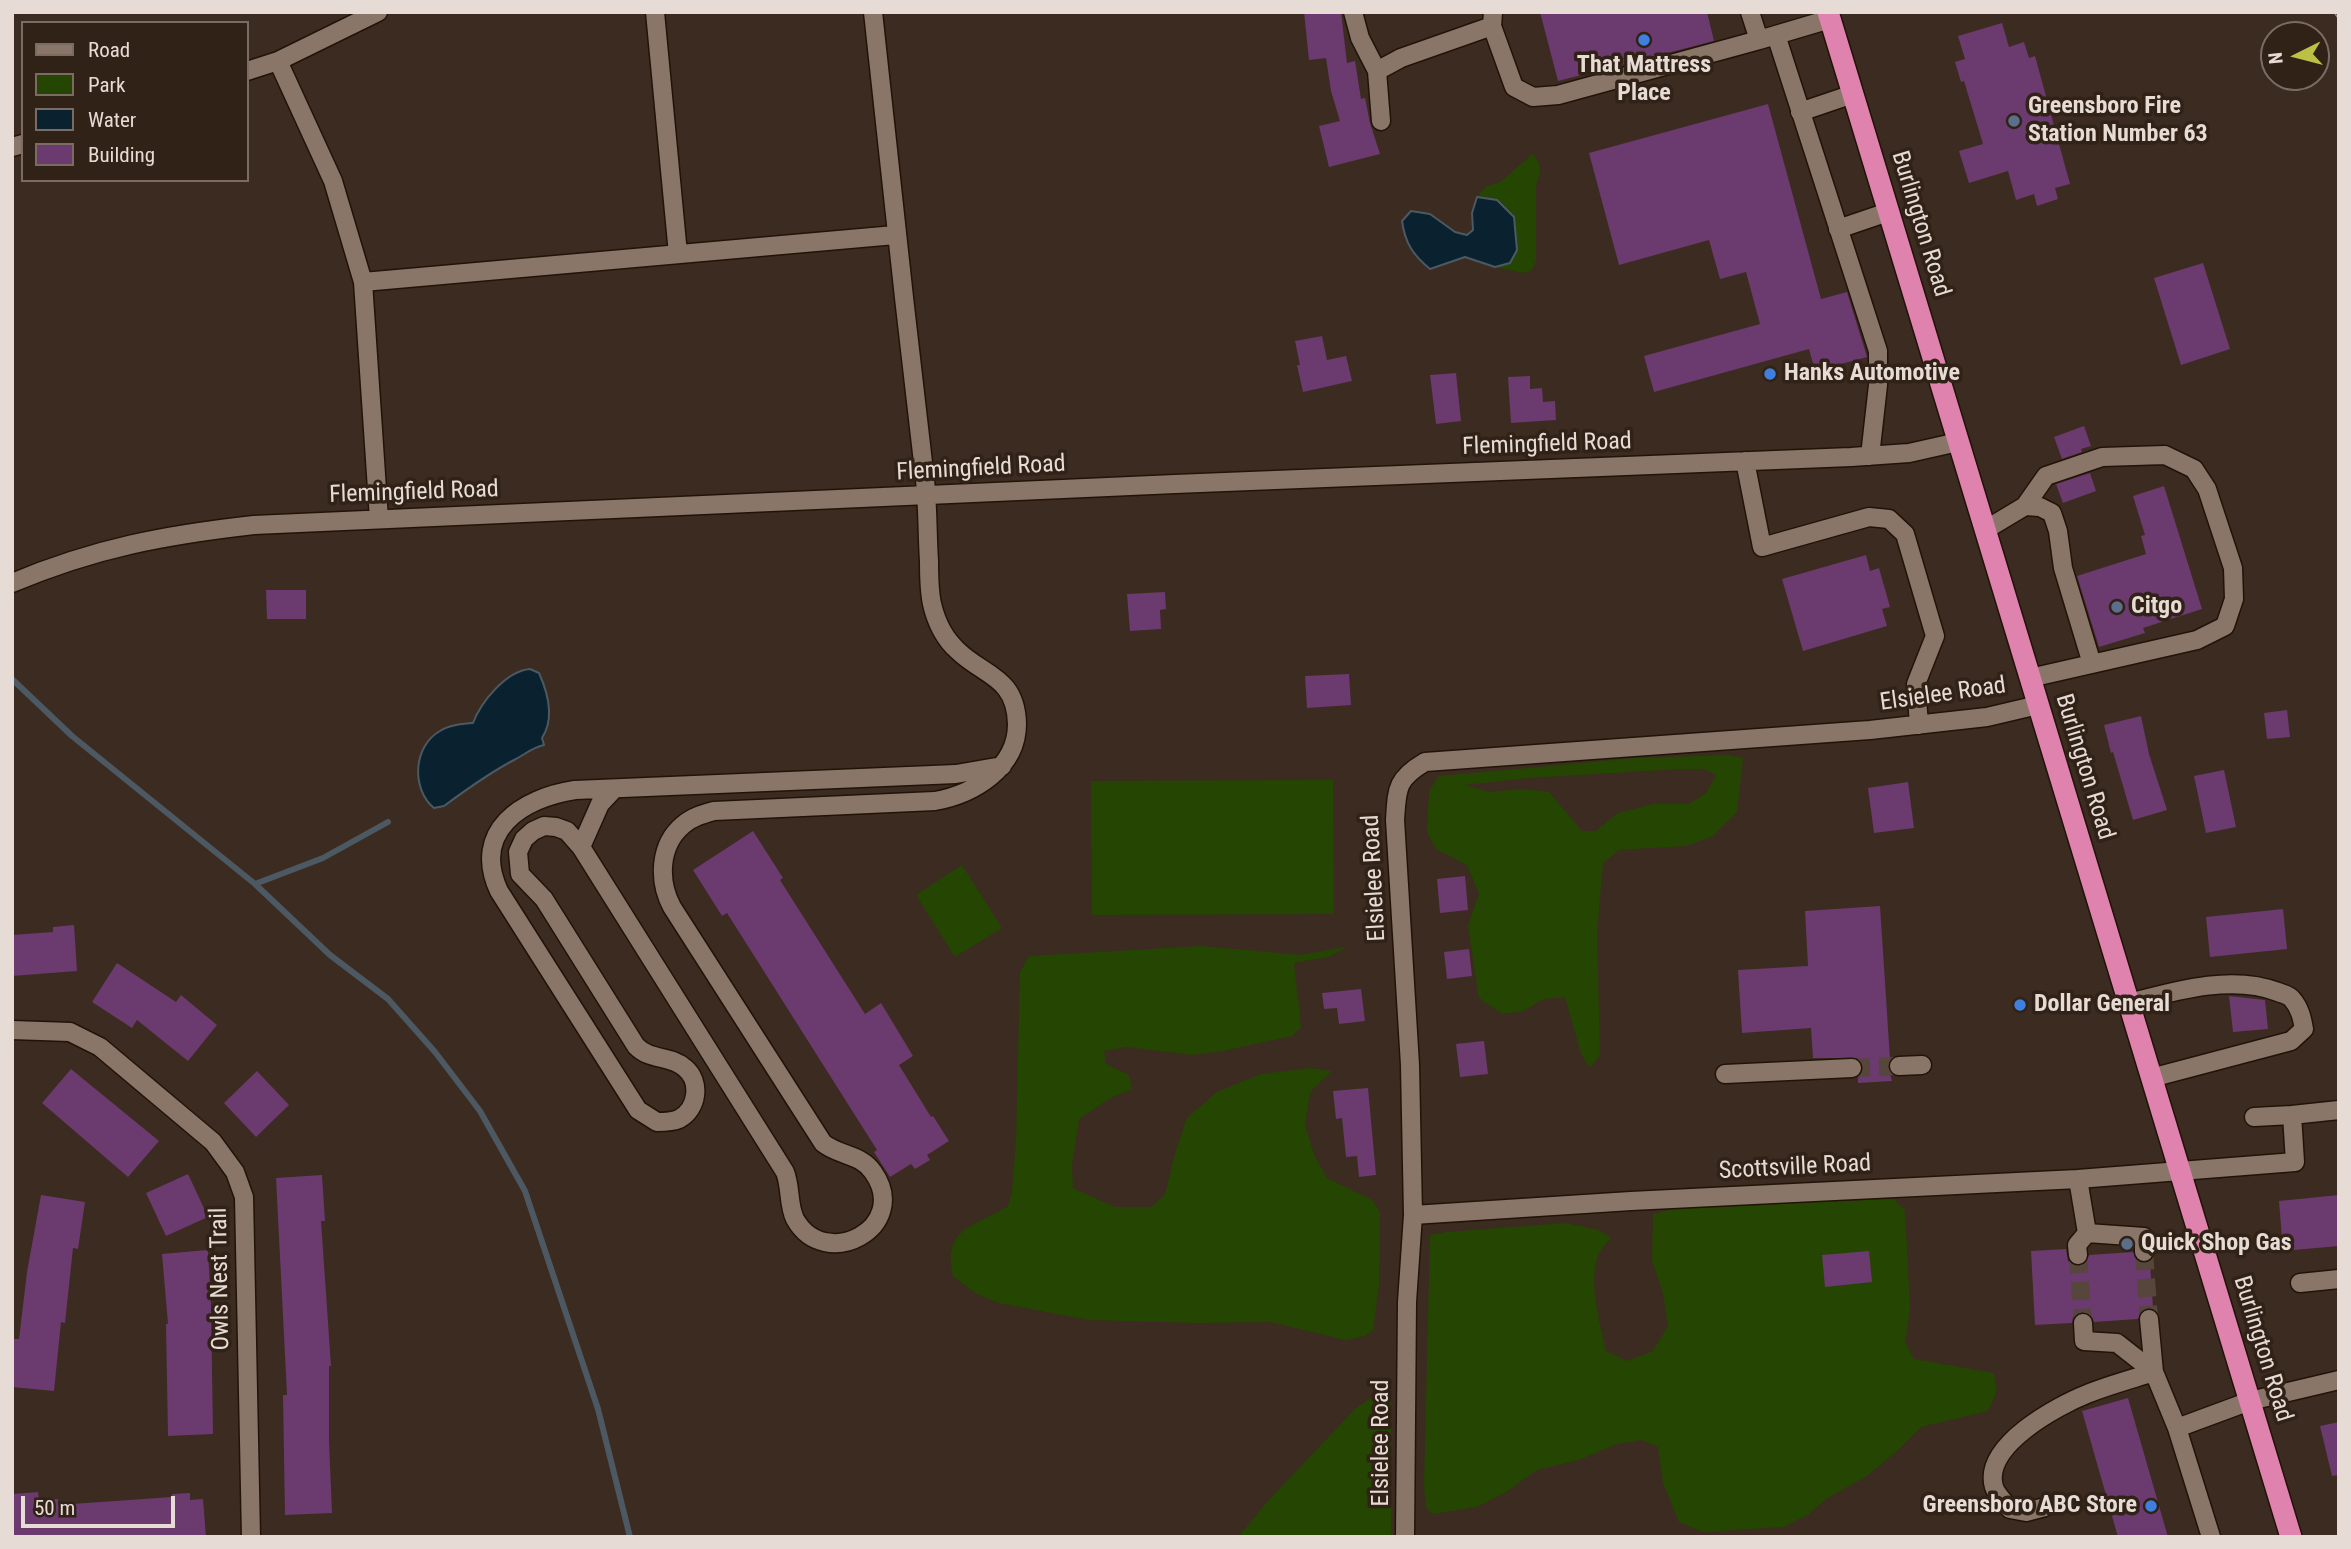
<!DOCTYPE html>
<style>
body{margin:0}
#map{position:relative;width:2351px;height:1549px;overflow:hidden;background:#3c2b20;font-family:"Roboto Condensed",sans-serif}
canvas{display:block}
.frame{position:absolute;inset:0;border:14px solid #e7dcd5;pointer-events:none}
.legend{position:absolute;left:21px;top:21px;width:228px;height:161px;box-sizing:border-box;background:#312217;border:2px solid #7a6c63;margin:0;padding:9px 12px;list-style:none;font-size:21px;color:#e7dcd5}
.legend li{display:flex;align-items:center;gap:14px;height:35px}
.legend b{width:35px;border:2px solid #7a6c63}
.north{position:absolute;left:2260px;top:21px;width:70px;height:70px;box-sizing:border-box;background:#312217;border:2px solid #7a6c63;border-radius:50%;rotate:264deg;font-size:19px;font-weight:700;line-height:28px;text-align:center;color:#e7dcd5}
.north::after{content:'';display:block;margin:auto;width:24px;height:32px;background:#bcc044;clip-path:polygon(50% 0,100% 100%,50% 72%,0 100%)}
.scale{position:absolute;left:21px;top:1496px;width:154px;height:32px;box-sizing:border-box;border:4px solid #e7dcd5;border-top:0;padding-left:9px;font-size:21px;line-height:24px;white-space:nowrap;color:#e7dcd5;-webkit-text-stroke:5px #312217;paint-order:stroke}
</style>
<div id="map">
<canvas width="2351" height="1549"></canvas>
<div class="frame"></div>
<ul class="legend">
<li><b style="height:9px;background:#897669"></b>Road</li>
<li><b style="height:19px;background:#254502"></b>Park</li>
<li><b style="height:19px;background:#0a2130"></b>Water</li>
<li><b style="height:19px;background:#6b3a6e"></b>Building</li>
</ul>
<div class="north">N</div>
<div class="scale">50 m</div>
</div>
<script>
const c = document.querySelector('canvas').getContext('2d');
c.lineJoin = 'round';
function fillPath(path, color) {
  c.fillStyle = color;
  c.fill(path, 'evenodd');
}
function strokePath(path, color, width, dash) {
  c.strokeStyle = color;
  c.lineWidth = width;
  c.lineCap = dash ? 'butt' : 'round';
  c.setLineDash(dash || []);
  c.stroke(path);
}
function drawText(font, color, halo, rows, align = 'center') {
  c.font = font + ' "Roboto Condensed",sans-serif';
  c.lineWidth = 7;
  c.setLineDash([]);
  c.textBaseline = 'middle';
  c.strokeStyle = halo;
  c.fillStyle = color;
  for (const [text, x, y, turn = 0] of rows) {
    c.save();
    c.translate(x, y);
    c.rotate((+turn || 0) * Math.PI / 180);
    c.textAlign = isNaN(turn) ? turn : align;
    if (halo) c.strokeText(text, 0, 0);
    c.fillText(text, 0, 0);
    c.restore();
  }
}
const green = new Path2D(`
 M1533,154C1542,165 1541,172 1536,185V261L1531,271L1523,273L1495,267L1510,263L1497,200L1477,197L1485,187L1500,182Z
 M1729,755L1743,758L1737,812L1713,836L1687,846L1619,850L1603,863L1597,933L1600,1055L1590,1068L1581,1054L1565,997L1544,999L1523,1011L1502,1014L1479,998L1468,926L1479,894L1467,865L1436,849L1427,832L1429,791L1439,776L1636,758ZM1680,769H1705L1716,775L1706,793L1689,804H1654L1618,813L1596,831H1582L1549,792L1521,789L1489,792L1465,785L1528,778Z
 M1333,780L1334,914L1092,915L1091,781Z
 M962,865L1002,928L955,957L916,895Z
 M1202,946L1301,955L1349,946L1328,957L1294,963L1301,1027L1292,1036L1223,1051L1193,1055L1126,1047L1104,1051L1106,1064L1129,1075L1132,1089L1109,1099L1079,1119L1072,1164L1073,1188L1115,1207H1151L1165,1195L1176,1150L1187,1118L1217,1092L1261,1074L1310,1068L1332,1071L1310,1092L1305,1125L1315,1157L1327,1178L1372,1200L1380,1212L1379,1285L1373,1330L1365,1336L1346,1340L1270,1322L1199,1323L1089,1320L999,1303L975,1293L953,1276C942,1227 975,1227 1008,1206L1012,1192L1016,1141L1020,972L1029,956Z
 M1893,1199L1905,1210L1910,1309L1905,1342L1914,1359L1994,1373L1997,1391L1988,1411L1921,1427L1897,1451L1867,1476L1826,1499L1809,1514L1784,1527L1703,1532L1679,1522L1663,1483L1658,1447L1642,1440L1617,1444L1579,1460L1537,1470L1506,1492L1477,1507L1432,1514L1426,1507L1424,1485L1430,1235L1447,1232L1567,1223L1598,1230L1611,1237C1607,1243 1601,1249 1598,1256C1588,1284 1600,1322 1606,1351L1627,1361L1653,1351L1668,1326L1663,1293L1652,1260L1653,1214L1681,1207Z
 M1391,1392V1537H1238L1267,1502L1355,1409L1378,1393Z`);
const water = new Path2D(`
 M1477,197L1497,200L1514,217L1517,250L1510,263L1495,267L1465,257L1430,269C1413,255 1405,243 1402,221L1411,211L1430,214L1455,232L1467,235L1473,230L1472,213Z
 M530,669L539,673C548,693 555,718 542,738L544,745C531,748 526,754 514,760C489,773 467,789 444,806L434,808C411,789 413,746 440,731C449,725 462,724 473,723C481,702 506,671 530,669Z`);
const stream = new Path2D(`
 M12,679L72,736L255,884L330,955L388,999L435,1052L480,1111L525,1191L598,1409L630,1537
 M255,884L323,858L388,822`);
const building = new Path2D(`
 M1304,12H1341L1347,63L1355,61L1361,99L1365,98L1370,123L1380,154L1329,167L1319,126L1340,121L1331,91L1326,58L1309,60Z
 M1540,12H1707L1714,41L1558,81Z
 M2002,23L2009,47L2024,42L2029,58L2035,56L2070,184L2055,188L2058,199L2037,206L2034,194L2016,200L2008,171L1969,183L1959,151L1983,144L1964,81L1961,82L1955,62L1965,59L1958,36Z
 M1768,104L1821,299L1847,292L1867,357L1815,371L1809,349L1654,392L1644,356L1760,324L1746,272L1720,279L1709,240L1619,265L1589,153Z
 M2203,263L2230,349L2181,365L2154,278Z
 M1322,336L1327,360L1346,356L1352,381L1303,392L1297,365H1300L1295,341Z
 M1456,373L1461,421L1436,424L1430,375Z
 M1530,376V389L1542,388L1543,402L1555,401L1556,420L1511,423L1508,377Z
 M2084,426L2091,446L2081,449L2082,452L2062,459L2054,437Z
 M2090,473L2096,491L2063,503L2056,484Z
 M2164,486L2202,609L2143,628L2145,633L2099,647L2077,576L2146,554L2141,536L2145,535L2133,496Z
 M1866,555L1870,571L1879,568L1890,607L1882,609L1887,626L1803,651L1782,579Z
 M266,590H306V619H267Z
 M1165,592L1166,609L1160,610L1161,629L1130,631L1127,594Z
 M1349,674L1351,705L1307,708L1305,676Z
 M2287,710L2290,737L2267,739L2264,713Z
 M2141,716L2149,754L2167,810L2133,820L2113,752L2111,753L2104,725Z
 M2224,770L2236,827L2206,833L2194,776Z
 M1908,782L1914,828L1874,833L1868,788Z
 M753,831L783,878L780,880L865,1014L881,1003L913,1056L899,1065L931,1117L933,1116L949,1141L927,1155L930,1160L915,1169L911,1164L890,1177L874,1152L877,1150L727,913L722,916L693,870Z
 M1465,876L1468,910L1440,913L1437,879Z
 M1880,906L1890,1059L1888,1067L1892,1081L1858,1083V1078L1862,1074L1863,1067L1857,1058H1813L1811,1028L1742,1033L1738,970L1808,966L1805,911Z
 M2283,909L2287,949L2210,957L2206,917Z
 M74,925L77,971L12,976V935L53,932V927Z
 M1469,949L1472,976L1447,979L1444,952Z
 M117,963L176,1002L181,995L217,1025L188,1061L137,1020L132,1028L92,1002Z
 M1361,989L1365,1021L1339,1024L1337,1008L1324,1009L1322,993Z
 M2229,996L2265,1000L2268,1029L2233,1032Z
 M1484,1041L1488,1074L1460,1077L1456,1044Z
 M71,1069L159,1141L128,1177L42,1103Z
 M257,1071L289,1105L256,1137L224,1103Z
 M1368,1088L1376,1175L1359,1177L1357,1156L1346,1157L1342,1118L1336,1119L1333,1091Z
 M188,1174L208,1217L166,1236L146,1193Z
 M322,1175L325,1221H321L331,1366H329V1441L332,1513L285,1515L283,1395H287L276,1178Z
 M41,1195L85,1202L78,1249L73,1248L65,1323L61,1322L54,1391L12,1387L13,1339H19L27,1272Z
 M2339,1195V1246L2283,1251L2279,1201Z
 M2066,1249L2068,1261L2078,1266L2085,1264L2089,1255L2133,1252L2139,1262H2150L2153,1308L2142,1310L2138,1319L2094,1322L2089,1313L2082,1312L2073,1317L2072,1323L2035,1325L2031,1251Z
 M208,1250L211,1306L213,1434L168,1436L166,1324H168L162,1254Z
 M1869,1251L1872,1282L1825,1287L1822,1255Z
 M2128,1398L2168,1537H2118L2082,1411Z
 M2339,1422V1475L2332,1476L2320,1426Z
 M38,1492L39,1501L58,1499V1505L172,1497V1494L190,1493V1500L203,1499L206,1537H12V1494Z`);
const minorTunnel = new Path2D(`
 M1852,1068L1899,1066
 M2144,1252L2149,1319
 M2078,1255L2083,1323`);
const minor = new Path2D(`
 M655,12L678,254
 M873,12C889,166 906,318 924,471C928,501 927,531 929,561C929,575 929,590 932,604C936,621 944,638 957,650C983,676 1016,676 1017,724C1017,768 974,794 935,801L714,811C703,814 692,817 683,825C659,845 658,881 672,907L823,1143C839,1156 861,1154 873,1172C912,1227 825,1273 795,1219C788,1205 791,1187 785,1172L581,847L567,831L556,827L544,826L533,831L524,839L518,852L520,874L544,899L636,1046C650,1061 671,1055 685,1068C701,1081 698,1109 679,1119C672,1122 665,1122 657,1122L638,1110L499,891C471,831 522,798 575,790L956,774L1002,766
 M1353,12L1360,38L1377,71
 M1493,12L1492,26L1514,87L1533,97L1558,95L1759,40
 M1750,12L1759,40L1830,19
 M1776,35L1878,351V385L1870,456
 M278,61L333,181L363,282L379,519
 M247,71L278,61L378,12
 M1800,112L1853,94
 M1381,121L1377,71L1401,58L1492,26
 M12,147L23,144
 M1838,229L1888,212
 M363,282L895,235
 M1745,461L1762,547L1869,517L1889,519L1905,534L1935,636L1916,684L1919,725
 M2025,506L2040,507L2052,513L2058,531L2063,568L2092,664
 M1985,530L2025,506L2046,476L2102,457L2165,455L2194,469L2207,489L2233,568L2234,599L2225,626L2197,640L2030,678
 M12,583C95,548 165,535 254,525L1175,484L1851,457L1909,453L1958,442
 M581,847L600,804L614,789
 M2129,1003C2175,991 2232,974 2278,992C2283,994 2289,995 2292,999C2300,1008 2302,1018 2304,1029L2291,1041L2151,1078
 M12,1030L70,1032L100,1047L213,1142L235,1172L244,1197L251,1537
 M1899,1066L1922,1065
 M1725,1074L1852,1068
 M2254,1117L2292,1115
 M2078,1179L2087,1233L2144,1237V1252
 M1413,1215L1631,1201L2078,1179L2295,1162L2292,1115L2339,1110
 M2078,1255L2077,1245L2087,1233
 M2300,1283L2339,1279
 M2149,1319L2154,1372L2177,1428
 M2083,1323L2084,1341L2117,1343L2154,1372
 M2045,1507L2026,1512L2010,1509C2005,1503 1996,1494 1994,1487C1982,1446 2057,1406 2087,1394C2109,1385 2132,1379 2154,1372
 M1405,1537L1407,1302L1413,1215L1410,1065L1395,820C1397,789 1396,779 1425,762L1870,730L1987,717L2038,705
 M2211,1537L2177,1428L2250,1401L2339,1380`);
const highway = new Path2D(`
 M1828,12L2291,1537`);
const rail = new Path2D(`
 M2338,12L2339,14`);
const markers = [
 [1644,40,7,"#3f7fe0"],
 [2014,121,7,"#5c6f8a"],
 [1770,374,7,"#3f7fe0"],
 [2117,607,7,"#5c6f8a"],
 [2020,1005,7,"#3f7fe0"],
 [2127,1244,7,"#5c6f8a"],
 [2151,1506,7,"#3f7fe0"]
];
const poiNames = [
 ["That Mattress",1644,66,"center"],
 ["Place",1644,94,"center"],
 ["Greensboro Fire",2028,107],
 ["Station Number 63",2028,135],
 ["Hanks Automotive",1784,374],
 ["Citgo",2131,607],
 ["Dollar General",2034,1005],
 ["Quick Shop Gas",2141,1244],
 ["Greensboro ABC Store",2137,1506,"right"]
];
const streetNames = [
 ["Burlington Road",1920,224,73],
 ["Flemingfield Road",1547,445,-2],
 ["Flemingfield Road",981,469,-3],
 ["Flemingfield Road",414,493,-2],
 ["Elsielee Road",1943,695,-8],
 ["Burlington Road",2084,767,73],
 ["Elsielee Road",1375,878,-93],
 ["Scottsville Road",1795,1168,-3],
 ["Owls Nest Trail",221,1279,-91],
 ["Burlington Road",2262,1349,73],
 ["Elsielee Road",1382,1443,-90]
];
fillPath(green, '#254502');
fillPath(water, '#0a2130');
strokePath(water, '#4c5962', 2);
strokePath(stream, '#4c5962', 6);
fillPath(building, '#6b3a6e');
strokePath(minorTunnel, '#56463b', 18, [18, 9]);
strokePath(minor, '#221309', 21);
strokePath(highway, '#221309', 24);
strokePath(minor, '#897669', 18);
strokePath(highway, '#df82ae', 21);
strokePath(rail, '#9b8e85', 8);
strokePath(rail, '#312217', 5, [16]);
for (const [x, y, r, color] of markers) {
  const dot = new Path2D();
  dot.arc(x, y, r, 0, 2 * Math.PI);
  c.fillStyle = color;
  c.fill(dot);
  strokePath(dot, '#312217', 2.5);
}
drawText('bold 24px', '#e7dcd5', '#312217', poiNames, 'left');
drawText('24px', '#e7dcd5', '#312217', streetNames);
</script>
